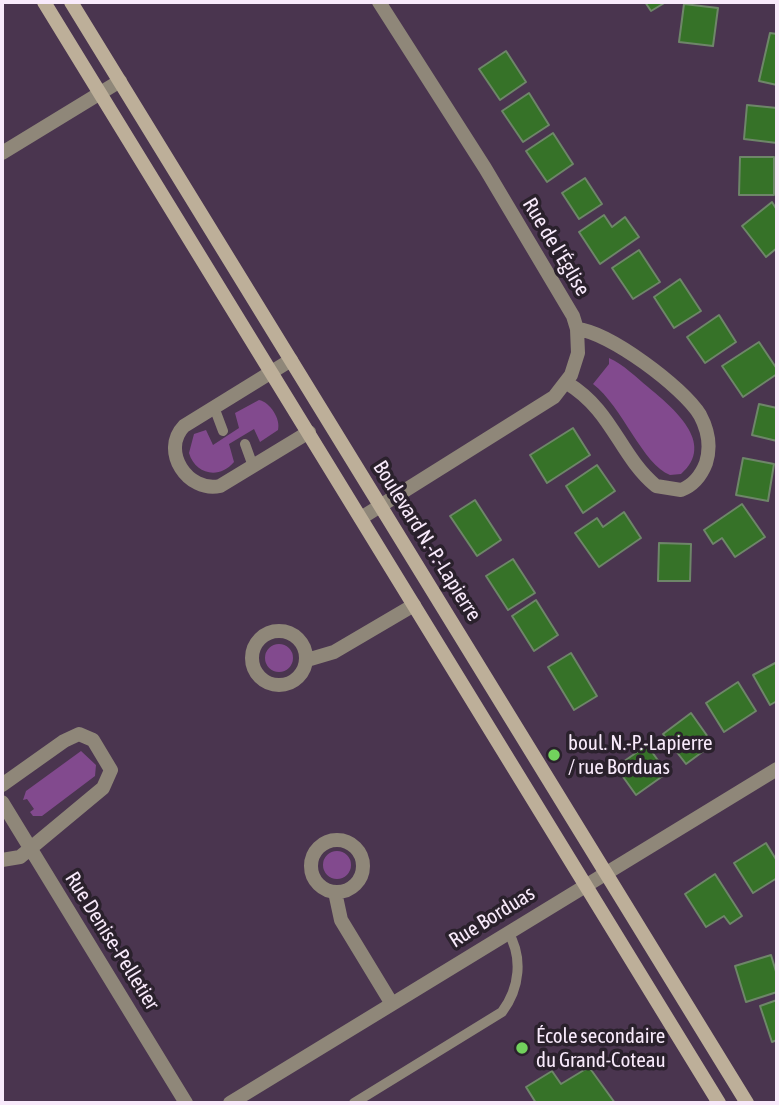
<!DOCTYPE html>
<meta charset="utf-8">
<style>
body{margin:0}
#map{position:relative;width:779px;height:1105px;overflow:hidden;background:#4a354f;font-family:"Asap Condensed",sans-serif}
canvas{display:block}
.frame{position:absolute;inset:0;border:4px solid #f8eafb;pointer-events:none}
</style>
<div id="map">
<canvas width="779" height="1105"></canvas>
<div class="frame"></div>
</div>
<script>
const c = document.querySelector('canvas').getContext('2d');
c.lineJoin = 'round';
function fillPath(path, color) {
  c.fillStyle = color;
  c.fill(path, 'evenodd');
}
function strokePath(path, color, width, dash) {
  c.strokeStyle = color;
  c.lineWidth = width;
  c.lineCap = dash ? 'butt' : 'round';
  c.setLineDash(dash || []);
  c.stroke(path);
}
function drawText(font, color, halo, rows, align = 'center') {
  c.font = font + ' "Asap Condensed",sans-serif';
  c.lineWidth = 7;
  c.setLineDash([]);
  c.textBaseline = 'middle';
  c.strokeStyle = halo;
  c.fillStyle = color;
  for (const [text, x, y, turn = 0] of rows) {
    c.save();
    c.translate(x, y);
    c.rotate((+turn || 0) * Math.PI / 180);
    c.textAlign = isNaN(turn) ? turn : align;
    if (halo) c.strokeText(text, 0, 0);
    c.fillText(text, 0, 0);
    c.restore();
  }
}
const green = new Path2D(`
 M609,358C624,365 636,377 648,387C672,407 717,443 681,474L670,475C643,465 622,406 593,384L609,364Z
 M259,400C270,402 281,419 278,430L260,442L254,429L229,444L234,462C219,480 195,474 189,453L194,434L206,430L213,445L239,428L235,413Z
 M265 658a14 14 0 1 1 28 0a14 14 0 1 1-28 0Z
 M81,751L96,765L95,776L42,816H33L30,812L34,809L27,799L23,800L26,791Z
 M323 865a14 14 0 1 1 28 0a14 14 0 1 1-28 0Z`);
const building = new Path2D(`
 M645,2H666L651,11Z
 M684,4L718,8L713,46L679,42Z
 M770,33L777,34V85L759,81Z
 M506,51L526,82L500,100L479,69Z
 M529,93L549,125L523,142L502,111Z
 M747,105L777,108V143L744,139Z
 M553,133L573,164L547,182L526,151Z
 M740,157H774V195H739Z
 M585,178L602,204L579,219L562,193Z
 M772,202L777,210V248L766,257L742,226Z
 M604,215L612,227L625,217L639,237L600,264L579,232Z
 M639,250L660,282L633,299L612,268Z
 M680,279L701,311L674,328L654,297Z
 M719,315L736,342L705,363L687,337Z
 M759,342L777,369V374L743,397L722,366Z
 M759,404L777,408V441L752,435Z
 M573,428L590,455L547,483L530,455Z
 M743,458L774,464L768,501L736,495Z
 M597,465L615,491L583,513L566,486Z
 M475,500L501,540L477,556L450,516Z
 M742,504L765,537L735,557L722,538L713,544L704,530Z
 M624,512L641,538L599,567L575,533L597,518L603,527Z
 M659,543L691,544L690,581H658Z
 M513,559L535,593L508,610L486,576Z
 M536,600L558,635L534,651L512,616Z
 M571,653L597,696L574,710L548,667Z
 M777,662V701L770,705L753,675Z
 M738,682L756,711L724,732L706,703Z
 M691,713L713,744L686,764L663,734Z
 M647,745L667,773L636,795L616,767Z
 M766,843L777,861V878L753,893L734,863Z
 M715,874L742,916L730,924L724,916L706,927L685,894Z
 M771,955L777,975V992L746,1002L735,966Z
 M777,1000V1040L772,1042L760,1006Z
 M589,1067L615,1103H536L526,1087L552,1071L561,1084Z`);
const lane = new Path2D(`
 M214,407L223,431
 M245,444L253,466
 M354,1103L502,1012C520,988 523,957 508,932`);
const street = new Path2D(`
 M2,153L120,81
 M291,360L184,426C160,451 188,493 220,486L309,432
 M567,383C613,411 619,455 656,486L681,490C694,485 701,476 706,463C711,447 708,430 700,415C683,387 609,332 577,329
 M361,518L554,397L571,375L578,353L577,329L573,316L485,168L379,2
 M252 658a27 27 0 1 1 54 0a27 27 0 1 1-54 0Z
 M307,660L334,652L414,605
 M2,785L64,741L79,734L93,740L111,770L103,788L20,857L2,860
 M2,802L186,1103
 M311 866a26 26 0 1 1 52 0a26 26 0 1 1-52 0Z
 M335,892L341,920L392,1004
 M230,1103L777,769`);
const secondary = new Path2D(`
 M44,2L719,1103
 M71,2L747,1103`);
const markers = [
 [554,755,7,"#72d25d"],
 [522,1048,7,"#72d25d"]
];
const streetNames = [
 ["Rue de l'Église",556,247,59],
 ["Boulevard N.-P.-Lapierre",427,541,58],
 ["Rue Borduas",492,917,-32],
 ["Rue Denise-Pelletier",112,941,58]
];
const poiNames = [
 ["boul. N.-P.-Lapierre",568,743],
 ["/ rue Borduas",568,767],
 ["École secondaire",536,1036],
 ["du Grand-Coteau",536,1060]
];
fillPath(green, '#824a8e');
fillPath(building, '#367228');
strokePath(building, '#6e8669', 2);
strokePath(lane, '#8f8779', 10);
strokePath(street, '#8f8779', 14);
strokePath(secondary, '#bdaf99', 14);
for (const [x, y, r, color] of markers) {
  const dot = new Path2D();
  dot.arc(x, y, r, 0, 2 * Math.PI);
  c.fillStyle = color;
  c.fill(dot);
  strokePath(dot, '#2a212c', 2.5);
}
drawText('21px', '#f8eafb', '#2a212c', streetNames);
drawText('21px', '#f8eafb', '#2a212c', poiNames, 'left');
</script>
